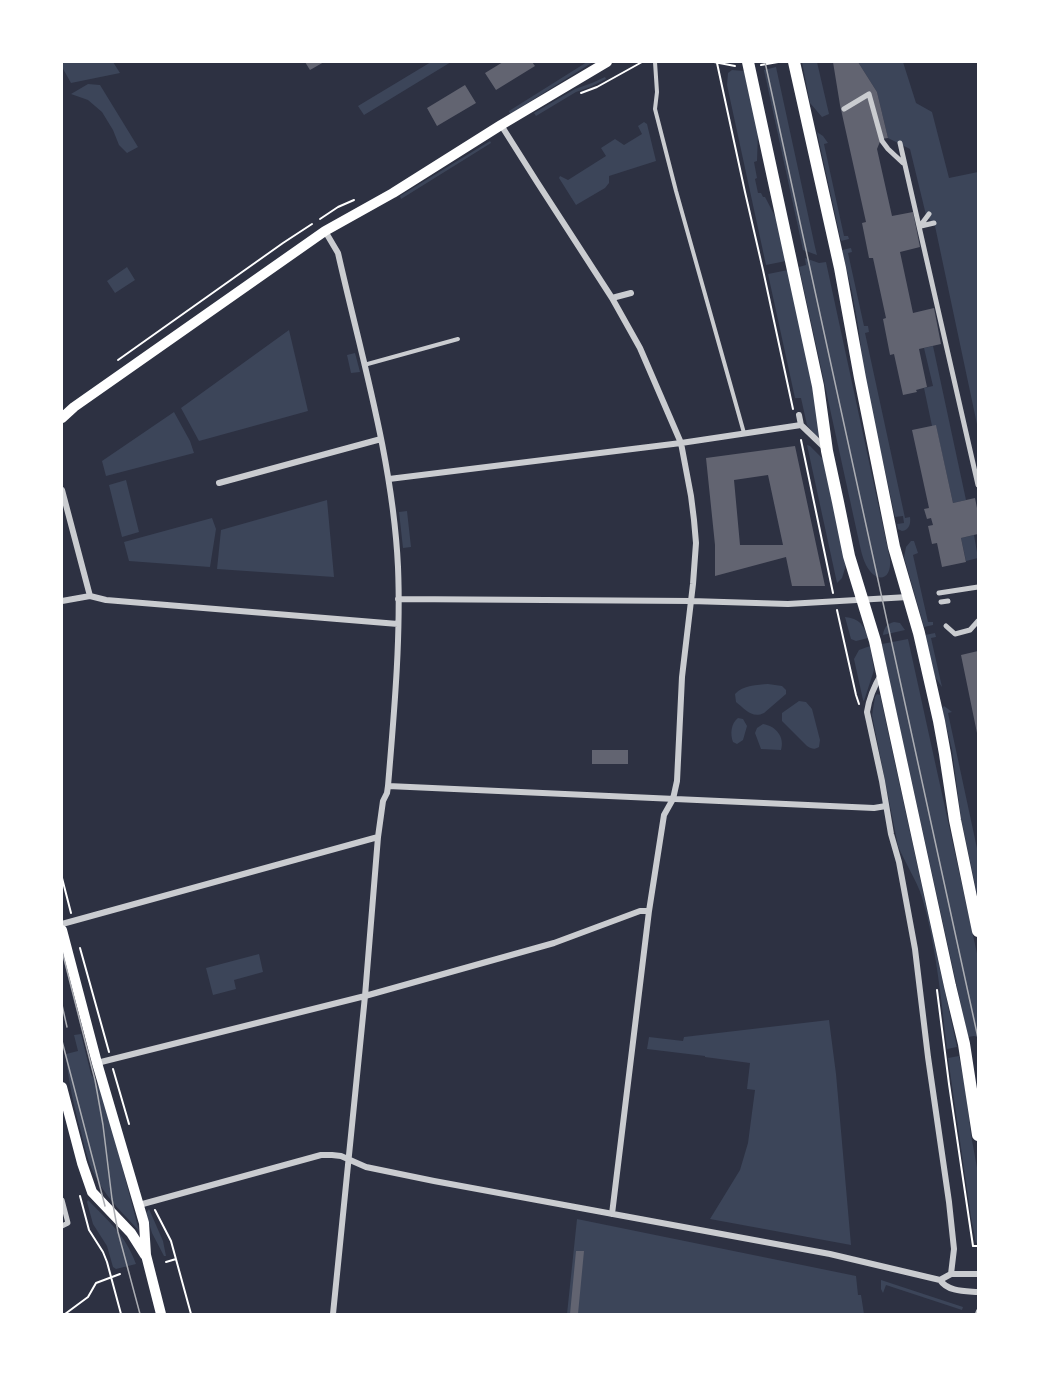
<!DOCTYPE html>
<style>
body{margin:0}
#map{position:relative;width:1040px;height:1376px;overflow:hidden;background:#2d3142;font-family:"Sofia Sans Condensed",sans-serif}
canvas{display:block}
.frame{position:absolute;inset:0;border:63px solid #fff;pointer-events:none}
</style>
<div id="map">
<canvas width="1040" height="1376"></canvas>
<div class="frame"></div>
</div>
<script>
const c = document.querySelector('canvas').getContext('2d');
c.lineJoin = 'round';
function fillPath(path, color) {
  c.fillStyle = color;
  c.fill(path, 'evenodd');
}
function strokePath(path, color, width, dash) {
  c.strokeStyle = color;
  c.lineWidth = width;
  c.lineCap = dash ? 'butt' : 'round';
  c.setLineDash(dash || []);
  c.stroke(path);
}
const green = new Path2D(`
 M63,62H113L120,73L71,83L62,67Z
 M431,62H451L364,115L358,106Z
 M587,62H593L510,114L509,111Z
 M802,62H817L829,114L822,117L810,103Z
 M858,62H903L916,103L932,112L949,178L978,172V429L935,226L926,215L910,149L888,138L877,92Z
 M776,67L815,247L817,255L803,250L764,70Z
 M732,70L744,71L758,132L757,161L754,162L757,178L755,179L758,193H761L763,197H765L777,220L786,261L766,265L727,85L728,73Z
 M605,77L606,79L590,87L576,92L536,116L534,113L575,89L592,83Z
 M88,84L100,85L138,147L127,153L119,145L113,130L102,112L88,100L71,94Z
 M644,122L647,124L656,161L609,176V183L605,188L576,205L559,178L560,176L568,180L606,156L601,148L615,139L624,145L642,134L638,126Z
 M817,132L823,136L828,143L824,144L844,236H848L849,239L841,241Z
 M490,141L491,143L401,199L400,196Z
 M851,248L852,252L848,253L864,326H868L869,332L865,333L905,518L910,517C911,524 909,530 902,531L898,529L897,524L904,523L903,516L895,517L864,374L859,331L852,292L842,250Z
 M805,258L819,263L826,262L890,559C892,581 876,584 866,565C862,557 860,546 858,537L799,267L806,265Z
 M127,267L135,280L115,293L107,281Z
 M788,270L817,405L820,437L816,436L807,425L801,398H795L768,274Z
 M289,330L308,411L199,441L181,408Z
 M933,346L966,500L953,503L936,426H932L924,388L933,386L924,348Z
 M355,353L360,372L351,373L347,355Z
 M174,412L190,441L194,453L106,476L102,461Z
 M807,445L810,446L823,459L846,565L842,578L837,583Z
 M126,480L139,532L122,537L109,485Z
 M327,500L334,577L217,569L221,530Z
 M407,511L411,547L403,548L399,512Z
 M212,518L216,529L210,567L129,561L124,542Z
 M974,535L978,558L966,561L961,538Z
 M911,541H914L918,553L913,555L928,622H933V625L924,627L904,557L906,547Z
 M845,617C859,618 864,625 868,638L856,641L851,639Z
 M894,622L900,623L905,630L883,635C884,627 887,624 894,622Z
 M935,633L936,637L931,638L942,687L935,677L925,635Z
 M908,639L978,958V1037L974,1036L968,1037L883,651L882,644Z
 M870,646L874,670L864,701L863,700L854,659L859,650Z
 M768,684L782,686L786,690V694L764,713C752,719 745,709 736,702L735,694C743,685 757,685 768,684Z
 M877,694L880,695L957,1047L947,1049C941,999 936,944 922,897C916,879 905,863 898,846L872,715L875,697Z
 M799,701L806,702L812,709L820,740L819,747C814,750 812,749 807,746L782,721V713Z
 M944,706L952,712L948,713L978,853V899L961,818L952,750L942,708Z
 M738,718L743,719L747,726L743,740L737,744L733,742C730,734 731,723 738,718Z
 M763,724C776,726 785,737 781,750L761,749L755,733L757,728Z
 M259,954L263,972L234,980L236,989L213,995L206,968Z
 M829,1020L836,1074L851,1245L710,1219L740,1170L748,1143L755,1090L747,1089L750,1063L705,1057V1056L647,1049L649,1037L683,1041L684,1037Z
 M81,1034L91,1074L103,1094L139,1231C125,1215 108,1200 98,1181C89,1166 85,1149 81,1132C74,1106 68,1081 66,1054L78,1051L74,1035Z
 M959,1056L966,1093L971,1135L978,1173V1242L976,1243L971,1217L948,1058Z
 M88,1200C109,1222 125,1234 136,1264L116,1269L113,1267L107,1246L93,1224L87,1202Z
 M149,1209L163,1241L166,1256H164L152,1233L146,1213Z
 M577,1219L856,1276L858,1295H861L864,1314H567Z
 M881,1280L963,1307L962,1310L886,1285L883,1293L881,1289Z`);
const building = new Path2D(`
 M305,62H324L310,70Z
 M503,62H532L535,66L496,90L485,73Z
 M833,62H858L877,92L888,138L881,139L877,149L892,216L913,212L920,247L900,252L913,313L934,308L941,344L919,349L927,387L916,390L917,392L903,395L894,354L890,355L883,319L886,318L873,258H869L862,223L866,222L840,105Z
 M465,85L476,103L437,126L427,108Z
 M936,425L953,503L975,498L978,513V534L961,538L966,562L942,567L937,543L932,544L928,526L933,525L931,518L927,519L924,509L929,508L912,430Z
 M795,446L825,586H792L786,557L715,576V545L706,458ZM768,475L783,545H740L734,480Z
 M978,651V733H977L961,655Z
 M592,750H628V764H592Z
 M576,1251H584L578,1314H570Z`);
const path = new Path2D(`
 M714,62L735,66
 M717,63L745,192L763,270L793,409
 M761,65L778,62
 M581,93L597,87L642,62
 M320,219L338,207L354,200
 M118,360L283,243L312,224
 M801,440L833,593
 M837,610L856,695L859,704
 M62,878L71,913
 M80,948L109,1052
 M937,990L949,1084L973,1246H978
 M113,1069L129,1124
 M80,1196L89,1230L103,1252L107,1262L121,1314
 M155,1210L171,1241L191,1314
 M166,1262L176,1259
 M65,1314L88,1297L96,1283L120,1274`);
const service = new Path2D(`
 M655,62L657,92L655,109L676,191L744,433
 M364,365L458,339
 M977,1314L978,1311`);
const pedestrian = new Path2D(`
 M844,109L869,94L882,141L888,149L903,163
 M900,143L978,485
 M920,226L929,214
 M921,226L934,223
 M939,593L978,587
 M941,602L948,601
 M946,626L955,634L970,630L978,621
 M62,1200L68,1223L62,1226`);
const minor = new Path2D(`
 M501,125L537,182L612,298L640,348L681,443L691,496L694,520L696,543L693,584L682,677L677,781L673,799L664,815L649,911L612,1214
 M325,231L338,253C361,355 393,461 398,567C401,638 394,714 388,786L387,793L383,801L378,837L365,996L333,1314
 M612,298L631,293
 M799,415L801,425L825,448
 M389,479L681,443L801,425
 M219,483L381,439
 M62,490L90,596
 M398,599L691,601L788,604L908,597
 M62,601L90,596L106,600L398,624
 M882,673C874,686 869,698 867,712L882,781L891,834L899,862L915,949L928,1057L949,1202L954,1249L951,1274
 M388,786L874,808L886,806
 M62,924L378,837
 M97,1063L365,996L554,943L640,911H649
 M139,1205L321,1155H332L341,1156L366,1167L434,1181L830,1254L940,1280C948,1292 965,1291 978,1292
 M940,1280L951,1274H978`);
const secondary = new Path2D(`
 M62,418L74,407L325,231L393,193L501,125L607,62
 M62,930L97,1063L144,1223L146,1255L161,1314
 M62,1087L82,1163L92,1192L131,1233L145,1255`);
const primary = new Path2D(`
 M748,62L818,386L827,451L838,502L849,556L875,641L950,986L964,1044L978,1135
 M794,62L840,268L860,378L894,547L919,633L939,721L945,754L955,820L978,931`);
const tram = new Path2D(`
 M765,62L978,1038
 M62,951L95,1080L103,1125L112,1199L118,1232L140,1314
 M62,1005L67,1027
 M62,1041L105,1206`);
fillPath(green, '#3c4559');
fillPath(building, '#626471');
strokePath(path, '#fff', 2);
strokePath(service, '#caccd0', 4);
strokePath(pedestrian, '#caccd0', 5);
strokePath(minor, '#caccd0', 6);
strokePath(secondary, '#fff', 10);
strokePath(primary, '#fff', 12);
strokePath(tram, '#abadb3', 1.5);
</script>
